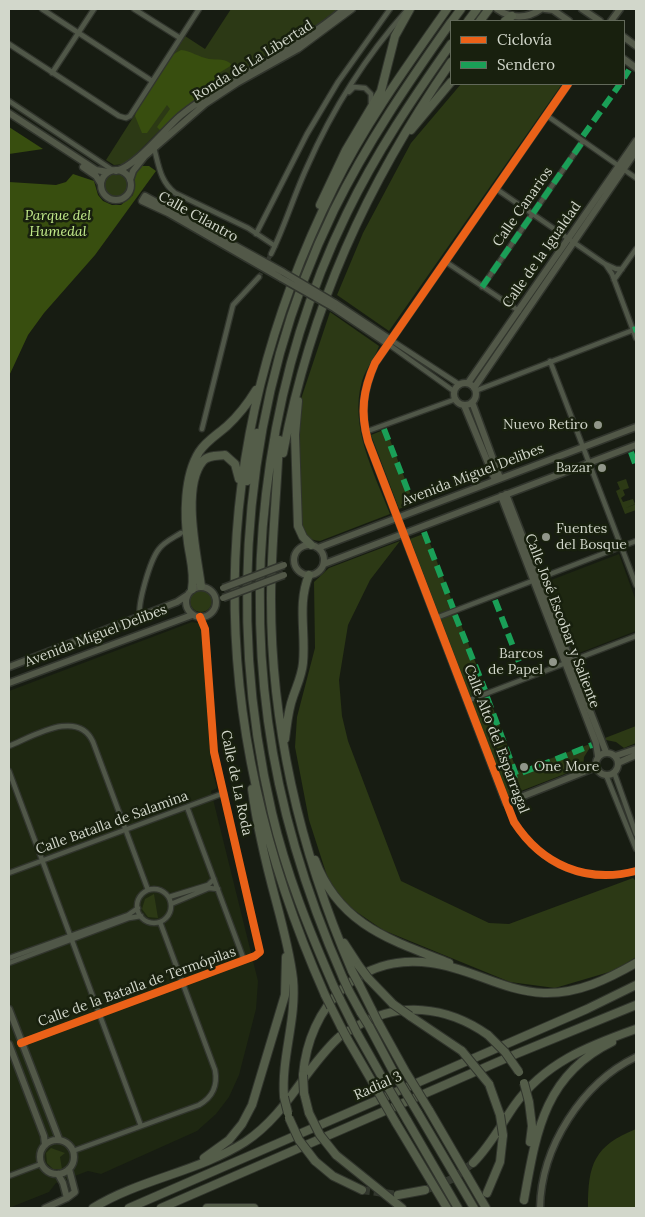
<!DOCTYPE html>
<meta charset="utf-8">
<style>
body{margin:0}
#map{position:relative;width:645px;height:1217px;overflow:hidden;background:#171c12;font-family:Lora,serif}
canvas{display:block}
.frame{position:absolute;inset:0;border:10px solid #d2d7cb;pointer-events:none}
.legend{position:absolute;left:450px;top:20px;width:175px;height:65px;box-sizing:border-box;background:#18200e;border:1px solid #62695a;margin:0;padding:6px 9px;list-style:none;font-size:15px;color:#d2d7cb}
.legend li{display:flex;align-items:center;gap:10px;height:25px}
.legend b{width:25px;border:1px solid #62695a}
</style>
<div id="map">
<canvas width="645" height="1217"></canvas>
<div class="frame"></div>
<ul class="legend">
<li><b style="height:6px;background:#ea6118"></b>Ciclovía</li>
<li><b style="height:6px;background:#1a9f57"></b>Sendero</li>
</ul>
</div>
<script>
const c = document.querySelector('canvas').getContext('2d');
c.lineJoin = 'round';
function fillPath(path, color) {
  c.fillStyle = color;
  c.fill(path, 'evenodd');
}
function strokePath(path, color, width, dash) {
  c.strokeStyle = color;
  c.lineWidth = width;
  c.lineCap = dash ? 'butt' : 'round';
  c.setLineDash(dash || []);
  c.stroke(path);
}
function drawText(font, color, halo, rows, align = 'center') {
  c.font = font + ' Lora,serif';
  c.lineWidth = 5;
  c.setLineDash([]);
  c.textBaseline = 'middle';
  c.strokeStyle = halo;
  c.fillStyle = color;
  for (const [text, x, y, turn = 0] of rows) {
    c.save();
    c.translate(x, y);
    c.rotate((+turn || 0) * Math.PI / 180);
    c.textAlign = isNaN(turn) ? turn : align;
    if (halo) c.strokeText(text, 0, 0);
    c.fillText(text, 0, 0);
    c.restore();
  }
}
const built = new Path2D(`
 M619,554L636,601V631L574,655L546,582Z
 M192,622L198,623L201,628L211,767L217,788L211,791L258,981L256,1009L239,1075L229,1097L216,1114L197,1131L101,1174L88,1171L56,1183L49,1192L9,1208V691Z`);
const green = new Path2D(`
 M231,9H339L299,38L204,94L168,122L126,164L114,165L106,160L185,36L205,49Z
 M461,84H562L389,331L337,295L363,233L411,143Z
 M104 185a12 12 0 1 1 24 0a12 12 0 1 1-24 0Z
 M330,312L379,346C375,358 366,368 362,381C349,427 374,472 390,514L320,541C309,540 305,537 302,527L299,434L301,399Z
 M386,429L414,503L399,509L371,435Z
 M626,479L629,488L623,490L625,495L621,498L623,502L633,499L635,504L626,508L636,504V510L625,514L616,491L620,489L617,482Z
 M426,533L517,771L590,744L591,746L584,757L583,767L508,796L410,539Z
 M400,541L370,580L348,625L339,680L342,716L348,741L401,881L489,923L509,924L633,878L636,881V957L616,970L555,988L510,982L383,930L348,906L329,882L309,820L295,747L297,717L315,648L314,582L329,568Z
 M190 601a11 11 0 1 1 22 0a11 11 0 1 1-22 0Z
 M636,726V743L624,748L616,742L606,740L605,738Z
 M154,894L158,918L148,917L142,909L145,899Z
 M636,1129V1208H588C588,1164 594,1146 636,1129Z
 M51,1148L65,1153L60,1157L62,1169H53L47,1163L46,1153Z`);
const forest = new Path2D(`
 M181,50C191,51 199,57 209,59C217,60 226,58 232,65L219,73L213,88L160,130L157,127L170,109L167,105L147,133H142L135,116L136,111L172,55Z
 M9,127L43,149L9,154Z
 M142,166H149L156,171L95,255L44,313L28,335L9,376V182L56,185L66,182L73,174L94,181L98,195L103,201L112,205H121L133,195L135,174Z`);
const streetTunnel = new Path2D(`
 M259,277L271,254`);
const highwayTunnel = new Path2D(`
 M362,1190L398,1195
 M425,1190L452,1179L473,1163`);
const street = new Path2D(`
 M42,9L152,81
 M134,9L180,38
 M9,44L119,116L126,118L130,116L199,9
 M52,73L94,9
 M349,92L354,87L365,88L371,94V103
 M9,101L114,171
 M546,115L636,178
 M154,148C159,166 160,181 175,193L248,228L275,246
 M495,188L605,264L616,269H622
 M256,234L307,134L338,82L390,9
 M271,254C285,226 294,195 307,167C332,110 366,56 407,10
 M446,262L519,311
 M606,265L612,274L636,338
 M614,280L636,249
 M482,287L583,141
 M391,340L460,385
 M388,344L455,392
 M550,361L636,585
 M475,391L636,329
 M202,429L233,305L259,277
 M365,432L456,399
 M140,617C137,605 150,560 159,549C164,542 173,538 181,533
 M436,618L636,541
 M467,701L636,636
 M9,746C32,737 78,708 93,742L148,890
 M9,771L141,1126
 M614,772L636,834
 M606,775L636,849
 M506,803C528,858 576,887 636,871
 M187,807L244,960
 M9,873L224,793
 M137 906a17 17 0 1 1 34 0a17 17 0 1 1-34 0Z
 M169,897L208,885L214,879
 M171,904L209,888L218,889
 M9,958L128,915L138,908
 M9,963L129,918L141,916
 M21,1043L255,956L260,952L214,752L205,629L200,617
 M73,1151L199,1105C213,1097 218,1086 215,1070L160,922
 M9,1176L41,1164`);
const secondary = new Path2D(`
 M497,9C511,19 527,19 541,9
 M545,9L553,10L569,21
 M582,9L600,21
 M611,21L620,9
 M624,37L636,46
 M624,59L636,68
 M568,84L375,363C363,390 360,412 368,441L506,803L596,767
 M9,113L96,170L108,172
 M83,167L96,176L101,184
 M101 185a15 15 0 1 1 30 0a15 15 0 1 1-30 0Z
 M116,171C136,166 163,131 180,116C231,75 294,52 344,9
 M130,180L133,171L145,156L205,104L237,83L298,49L352,9
 M281,278L168,213L142,201L145,196L283,272
 M335,303L391,340
 M334,308L388,344
 M468,383L636,141
 M454 394a11 11 0 1 1 22 0a11 11 0 1 1-22 0Z
 M474,388L636,151
 M472,402L500,478
 M464,405L495,480
 M506,494L606,752
 M501,496L596,743L598,756
 M294 560a15 15 0 1 1 30 0a15 15 0 1 1-30 0Z
 M318,548L636,427
 M324,564L636,445
 M186 602a15 15 0 1 1 30 0a15 15 0 1 1-30 0Z
 M9,667L177,602L186,596
 M9,683L192,615
 M596 764a11 11 0 1 1 22 0a11 11 0 1 1-22 0Z
 M615,756L636,749
 M618,763L636,755
 M9,1009L59,1139
 M9,1044L44,1136L45,1145
 M40 1157a17 17 0 1 1 34 0a17 17 0 1 1-34 0Z
 M58,1174L63,1183L67,1198
 M45,1208L67,1198L75,1192L69,1169
 M540,1208C541,1147 582,1083 636,1057`);
const highway = new Path2D(`
 M452,21L461,9
 M468,21L477,9
 M480,21L489,9
 M505,21L512,16
 M411,130L451,82
 M320,205L346,150L381,91L395,36L410,9
 M298,401L295,435L298,526L303,537L311,545
 M279,440C277,493 271,546 271,599C271,728 301,853 352,971
 M283,453C311,306 366,185 451,62
 M247,481L257,433
 M201,586C197,555 181,487 203,461C208,455 218,456 225,455L235,464L239,479
 M192,589C195,573 190,558 188,543C184,516 184,476 199,452C206,441 218,434 227,426C239,415 248,403 256,390
 M285,739C287,725 288,710 293,697C297,685 302,675 303,663C306,632 297,604 309,575
 M252,789C257,827 266,864 276,901C283,927 290,953 293,979C297,1019 281,1057 284,1097
 M315,860C339,925 391,940 449,963
 M344,943L359,966
 M343,978C307,896 280,810 268,721C245,551 271,368 347,213C376,153 413,98 451,44
 M368,978L393,1004
 M359,984L372,1010
 M334,987C309,930 286,873 272,813C225,612 244,396 334,210C367,143 408,83 451,22
 M349,991L361,1013
 M325,995C205,724 201,454 334,187C365,124 407,66 447,9
 M340,999L351,1021
 M331,1007L341,1027
 M410,1016L462,1051
 M378,1022L404,1069
 M369,1026L394,1073
 M357,1033L383,1079
 M348,1040L373,1083
 M303,1075C309,1006 358,953 431,963C471,968 502,991 544,993C578,994 608,979 636,963
 M489,1084L500,1115
 M304,1093L309,1113
 M529,1102L532,1126L530,1142
 M429,1110L486,1208
 M418,1113L474,1208
 M407,1120L458,1208
 M396,1123L447,1208
 M336,1155L402,1208
 M204,1158L229,1140L242,1124L252,1105L285,995L286,957
 M315,1161L333,1176L362,1190
 M473,1163C490,1146 501,1125 514,1106C544,1063 588,1046 636,1029
 M487,1193L500,1162L503,1135
 M398,1195L425,1190
 M524,1200C536,1133 544,1075 612,1042
 M93,1208C140,1179 198,1172 245,1142C287,1114 303,1071 338,1038C342,1034 349,1031 354,1028C398,1000 447,1006 488,1035
 M129,1208L587,1009L636,985
 M161,1208L516,1054L636,1005
 M207,1208H254`);
const secondaryBridge = new Path2D(`
 M283,272L335,303
 M281,278L334,308
 M223,588L284,565
 M223,598L284,575`);
const highwayBridge = new Path2D(`
 M359,966L368,978
 M352,971L359,984
 M343,978L349,991
 M334,987L340,999
 M325,995L331,1007
 M393,1004L410,1016
 M372,1010L378,1022
 M361,1013L369,1026
 M351,1021L357,1033
 M341,1027L348,1040
 M488,1035L505,1052L519,1072
 M462,1051L489,1084
 M404,1069L429,1110
 M394,1073L418,1113
 M303,1075L304,1093
 M383,1079L407,1120
 M373,1083L396,1123
 M524,1083L529,1102
 M284,1097L288,1113
 M309,1113L320,1135L336,1155
 M500,1115L503,1135
 M289,1118L299,1140L315,1161`);
const quiet = new Path2D(`
 M624,78L629,70
 M583,136L620,84
 M482,287L583,141
 M633,330L636,329
 M384,429L413,504
 M631,452L636,466
 M424,532L453,608
 M495,600L524,675
 M455,615L485,690
 M487,697L516,775L592,745`);
const cycleway = new Path2D(`
 M568,84L375,363C363,390 360,412 368,441L514,822C542,865 586,884 636,871
 M21,1043L255,956L260,952L214,752L205,629L200,617`);
const markers = [
 [598,425,5,"#91968a"],
 [602,468,5,"#91968a"],
 [546,537,5,"#91968a"],
 [553,662,5,"#91968a"],
 [524,767,5,"#91968a"]
];
const streetNames = [
 ["Ronda de La Libertad",253,61,-32],
 ["Calle Canarios",523,207,-55],
 ["Calle Cilantro",198,217,29],
 ["Calle de la Igualdad",542,255,-55],
 ["Avenida Miguel Delibes",473,475,-21],
 ["Calle José Escobar y Saliente",562,621,69],
 ["Avenida Miguel Delibes",96,636,-21],
 ["Calle Alto del Esparragal",496,739,69],
 ["Calle de La Roda",236,783,78],
 ["Calle Batalla de Salamina",112,823,-20],
 ["Calle de la Batalla de Termópilas",137,987,-20],
 ["Radial 3",378,1086,-24]
];
const parkNames = [
 ["Parque del",58,216],
 ["Humedal",58,232]
];
const poiNames = [
 ["Nuevo Retiro",588,425],
 ["Bazar",592,468],
 ["Fuentes",556,529,"left"],
 ["del Bosque",556,545,"left"],
 ["Barcos",543,654],
 ["de Papel",543,670],
 ["One More",534,767,"left"]
];
fillPath(built, '#1e2711');
fillPath(green, '#2c3915');
fillPath(forest, '#384e0f');
strokePath(streetTunnel, '#33382e', 4.5, [4.5, 2]);
strokePath(highwayTunnel, '#33382e', 8, [8, 4]);
strokePath(street, '#31352d', 7);
strokePath(secondary, '#31352d', 9);
strokePath(highway, '#31352d', 10);
strokePath(street, '#505748', 4.5);
strokePath(secondary, '#525848', 6);
strokePath(highway, '#545d49', 8);
strokePath(secondaryBridge, '#31352d', 9, []);
strokePath(highwayBridge, '#31352d', 10, []);
strokePath(secondaryBridge, '#525848', 6);
strokePath(highwayBridge, '#545d49', 8);
strokePath(quiet, '#1a9f57', 6, [12, 6]);
strokePath(cycleway, '#ea6118', 8);
for (const [x, y, r, color] of markers) {
  const dot = new Path2D();
  dot.arc(x, y, r, 0, 2 * Math.PI);
  c.fillStyle = color;
  c.fill(dot);
  strokePath(dot, '#18200e', 2);
}
drawText('14px', '#d2d7cb', '#18200e', streetNames);
drawText('italic 14px', '#c3eb8b', '#18200e', parkNames);
drawText('14px', '#d2d7cb', '#18200e', poiNames, 'right');
</script>
